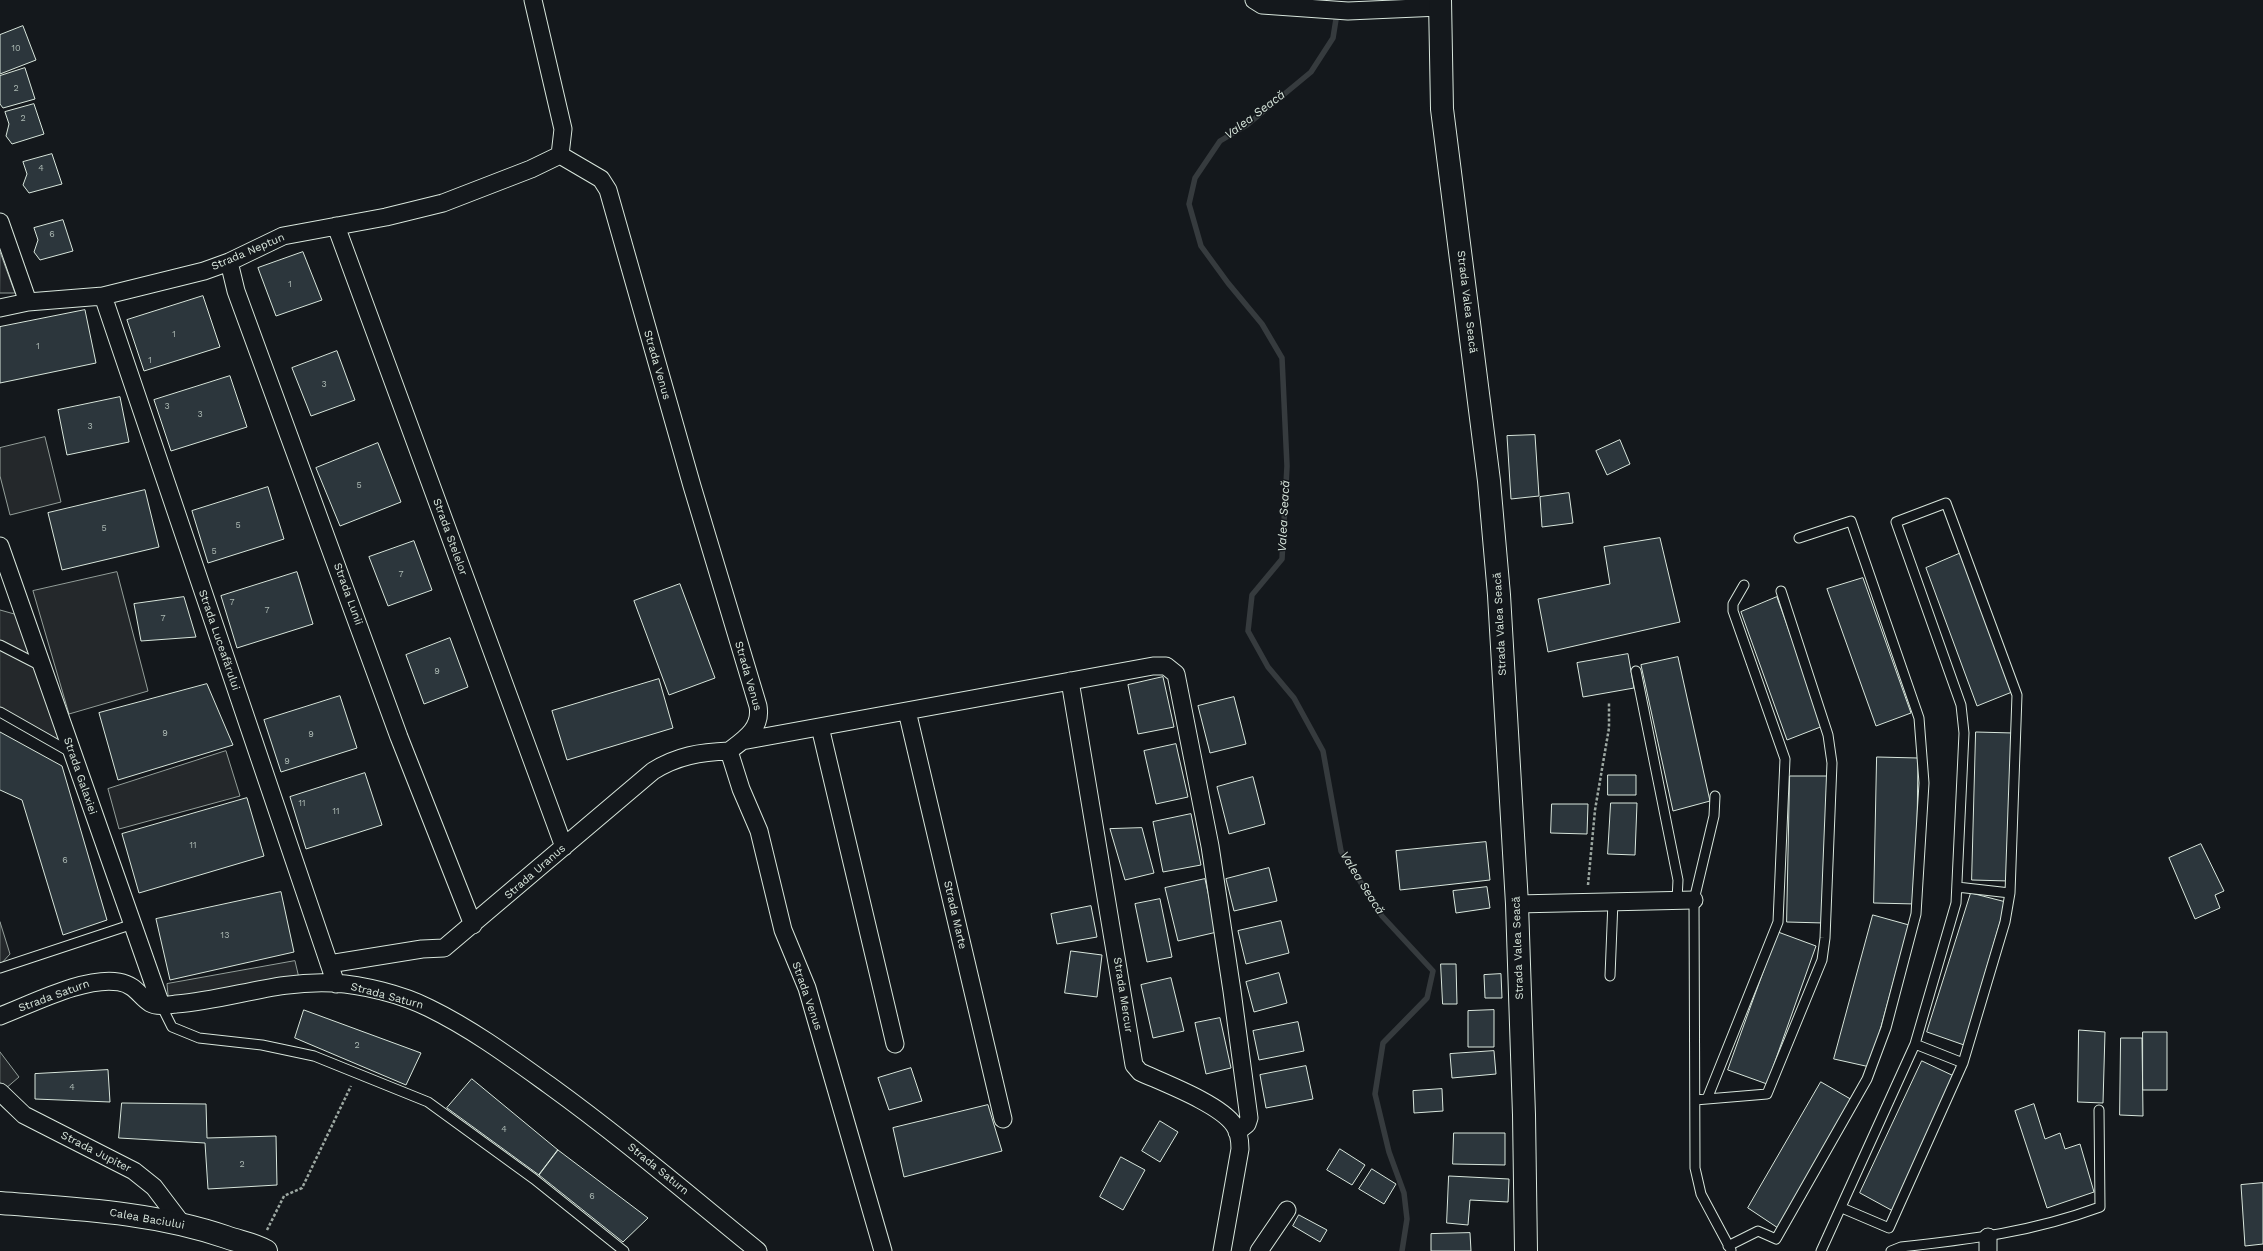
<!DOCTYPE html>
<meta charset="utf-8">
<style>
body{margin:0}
canvas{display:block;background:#14181c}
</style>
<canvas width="2263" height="1251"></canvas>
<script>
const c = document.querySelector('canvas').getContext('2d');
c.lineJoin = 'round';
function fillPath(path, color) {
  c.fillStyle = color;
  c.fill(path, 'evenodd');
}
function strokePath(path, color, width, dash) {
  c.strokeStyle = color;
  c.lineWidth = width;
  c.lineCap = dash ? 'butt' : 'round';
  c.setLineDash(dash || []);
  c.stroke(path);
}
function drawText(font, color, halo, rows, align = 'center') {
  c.font = font + ' "Work Sans",sans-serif';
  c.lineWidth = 3;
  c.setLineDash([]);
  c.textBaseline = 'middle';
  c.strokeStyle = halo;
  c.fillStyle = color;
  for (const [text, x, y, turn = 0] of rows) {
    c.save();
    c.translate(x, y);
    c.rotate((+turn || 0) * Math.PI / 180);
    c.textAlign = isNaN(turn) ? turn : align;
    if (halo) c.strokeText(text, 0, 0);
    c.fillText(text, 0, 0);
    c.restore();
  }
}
const green = new Path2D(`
 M0,252L15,293H0Z`);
const parking = new Path2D(`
 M45,437L61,502L10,515L0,476V448Z
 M117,572L148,691L69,714L33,591Z
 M0,610L25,617L72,753L0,712Z
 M226,751L240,796L119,829L108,789Z
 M0,922L10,954L0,965Z
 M295,961L299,978L169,1005L167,984Z
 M0,1052L19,1077L5,1089L0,1084Z`);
const stream = new Path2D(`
 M1337,13L1333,38L1311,72L1247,125L1220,141L1195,178L1189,204L1201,246L1228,283L1262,324L1282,358L1287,466L1282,559L1252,595L1248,631L1268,667L1294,698L1323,751L1341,851L1382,916L1433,971L1427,998L1383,1043L1375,1094L1389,1152L1404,1193L1407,1219L1402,1251`);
const building = new Path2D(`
 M23,26L36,60L0,74V35Z
 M25,68L35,99L3,108L0,104V76Z
 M34,104L44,134L12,144L6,136L9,124L5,112Z
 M52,154L62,184L29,193L23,185L27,174L23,162Z
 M63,220L73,251L40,260L34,252L38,240L34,228Z
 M303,252L322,300L276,316L258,268Z
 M203,296L220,347L144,371L127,320Z
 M85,310L96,363L0,383V327Z
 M337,351L355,400L311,416L292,368Z
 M230,376L247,427L171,451L154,400Z
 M120,397L129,442L67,455L58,410Z
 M1535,435L1539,496L1511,499L1507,436Z
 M1620,440L1630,464L1607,475L1596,451Z
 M378,443L401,502L340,526L316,468Z
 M268,487L284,539L208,563L192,511Z
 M145,490L159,547L62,570L48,513Z
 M1569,493L1573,523L1542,527L1540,497Z
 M1660,538L1680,622L1548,652L1538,599L1610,584L1604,547Z
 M414,541L432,590L388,606L369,557Z
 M1961,553L2012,692L1977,706L1926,568Z
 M297,572L313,624L237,648L221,596Z
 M1863,578L1911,713L1876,726L1827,589Z
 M680,584L715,678L669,695L634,601Z
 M184,597L196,637L141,641L134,604Z
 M1777,597L1823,726L1787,740L1741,612Z
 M450,638L468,687L424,704L406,655Z
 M1628,654L1634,688L1583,697L1577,663Z
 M1678,657L1710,801L1673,811L1641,665Z
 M1163,677L1174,727L1138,734L1128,685Z
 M659,679L673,728L567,760L552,711Z
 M207,684L233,745L118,780L99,713Z
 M340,696L357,748L281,772L264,720Z
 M1234,697L1246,744L1210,753L1198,706Z
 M0,732L62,766L107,920L63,935L22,800L0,790Z
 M1976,732L2013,733L2009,881L1972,880Z
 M1176,744L1188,797L1156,804L1144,751Z
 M1877,757L1918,758L1916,904L1874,903Z
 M365,773L382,825L306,849L290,797Z
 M1608,775H1636V795H1608Z
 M1790,776H1828L1824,923L1787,922Z
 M1253,777L1265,824L1229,834L1217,787Z
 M247,798L264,856L139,893L122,834Z
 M1611,803H1637L1635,855L1608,854Z
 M1552,804H1588L1587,834L1551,833Z
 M1191,814L1201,865L1163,872L1153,822Z
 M1142,828L1154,873L1125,880L1110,829Z
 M1486,842L1490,880L1400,890L1396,851Z
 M2201,844L2224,891L2215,895L2220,908L2195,919L2169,858Z
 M1269,868L1277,901L1234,911L1226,879Z
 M1205,879L1217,932L1178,941L1165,888Z
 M1487,887L1490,908L1456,913L1453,891Z
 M281,892L294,952L170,980L156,919Z
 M1971,893L2006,902L1964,1045L1927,1032Z
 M1160,899L1172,957L1147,962L1135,904Z
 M1091,906L1097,937L1057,944L1051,914Z
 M1873,915L1909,925L1870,1067L1834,1059Z
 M1281,921L1289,953L1246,964L1238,931Z
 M1778,932L1816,946L1767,1084L1728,1070Z
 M1071,951L1102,955L1097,997L1065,993Z
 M1441,964H1456L1457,1004H1443Z
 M1279,973L1287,1003L1254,1012L1246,982Z
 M1501,974L1502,998H1485L1484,975Z
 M1171,978L1184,1031L1153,1038L1141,985Z
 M304,1010L421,1053L406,1085L295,1038Z
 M1494,1010V1047H1468V1011Z
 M1220,1018L1231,1068L1206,1074L1195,1023Z
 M1298,1022L1304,1051L1259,1060L1253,1031Z
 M2079,1030L2105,1032L2103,1103L2078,1102Z
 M2143,1032H2167V1090H2143Z
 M2121,1038H2142L2143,1116L2120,1115Z
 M1494,1051L1496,1074L1452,1078L1450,1054Z
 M1922,1061L1956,1077L1893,1211L1860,1193Z
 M1306,1066L1313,1099L1266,1108L1260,1075Z
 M911,1068L922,1101L889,1110L878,1078Z
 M108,1070L110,1102L35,1099V1074Z
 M472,1079L558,1150L539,1175L447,1108Z
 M1821,1082L1854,1101L1778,1228L1748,1208Z
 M1442,1089L1443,1111L1414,1113L1413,1091Z
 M122,1103L206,1104L207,1138L276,1136L277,1185L208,1189L205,1143L119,1138Z
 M2034,1104L2045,1139L2060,1133L2065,1149L2080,1144L2094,1192L2047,1208L2015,1111Z
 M988,1105L1002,1151L904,1177L893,1128Z
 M1160,1121L1178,1132L1160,1162L1142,1151Z
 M1454,1133H1505V1165L1453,1164Z
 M1340,1149L1365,1165L1352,1185L1327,1170Z
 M558,1150L648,1218L623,1242L539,1175Z
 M1121,1157L1145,1170L1123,1210L1100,1197Z
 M1372,1169L1396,1184L1384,1204L1359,1189Z
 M1449,1176L1509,1179L1508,1202L1470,1200L1468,1225L1447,1223Z
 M2263,1183V1244L2245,1246L2241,1185Z
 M1299,1215L1327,1230L1320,1242L1293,1226Z
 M1470,1233L1471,1251H1431V1234Z`);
const path = new Path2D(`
 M1588,885L1595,810L1609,728V702
 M267,1230L284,1196L302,1188L351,1086`);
const lane = new Path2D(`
 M0,645L41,666
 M1636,671L1678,880L1677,900
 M0,712L72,753
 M1715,796L1714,816L1694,900L1695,1168L1701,1194L1731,1250
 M1957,887L2010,893
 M0,968L133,924
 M1610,976L1613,901
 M161,1005L172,1027L199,1038L262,1045L314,1056L428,1102L534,1179L624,1251
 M1915,1044L1963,1063
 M1707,1099L1778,922L1785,759L1733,611V604L1744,585
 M1695,1100L1767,1094L1822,960L1825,938L1832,763L1828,735L1781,591
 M1728,1246L1758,1231L1776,1239L1867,1079L1886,1028L1916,914L1924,783L1919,718L1851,521L1799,538
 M1821,1251L1915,1044L1956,903L1964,733L1961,705L1896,522L1946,503L2017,695L2010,893L2005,922L1963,1063L1889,1228L1842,1208
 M1891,1251L1901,1247C1973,1239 2032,1232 2100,1207L2099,1110`);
const street = new Path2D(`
 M533,0L563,129L560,155
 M1254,0L1262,5L1348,11L1440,7
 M560,155L601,179L608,190L692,486L758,706C762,728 745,739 729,751
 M0,222L28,302
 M336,226L564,847
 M229,262L236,291L399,737L473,925
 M103,296L336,984
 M0,308L28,302L103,296L204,271L229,262L283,236L386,217L443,203L531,169L560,155
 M0,546L161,1005
 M1070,681L1134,1065L1140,1072C1164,1083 1220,1104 1234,1125C1239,1132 1240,1140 1240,1149L1222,1251
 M907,711L1003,1119
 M820,727L895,1044
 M742,741L1153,666H1166L1176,674L1210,846L1232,991L1249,1118L1247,1124L1237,1132
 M729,751L741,789L759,831L783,930L807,988L883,1251
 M1517,904L1694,900
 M329,964L422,949L444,948L653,771C677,756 700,752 729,751
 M0,1016C32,1004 85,976 119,982C136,985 139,996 150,1003C157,1007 168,1005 176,1004C230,1000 276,980 333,983C364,985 401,994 429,1008C472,1029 510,1057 549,1085C621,1137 689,1195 758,1251
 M0,1092L24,1115L134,1171L154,1187L182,1224
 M1988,1237V1251
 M1259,1251L1287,1210`);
const secondary = new Path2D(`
 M1440,0L1442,109L1489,481L1499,595L1517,904L1524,1115L1526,1251`);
const primary = new Path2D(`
 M0,1203C77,1209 153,1212 226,1237C240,1242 254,1244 266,1251`);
const numberNames = [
 ["10",16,48],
 ["2",16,88],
 ["2",23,118],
 ["4",41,168],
 ["6",52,234],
 ["1",290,284],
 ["1",174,334],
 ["1",38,346],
 ["1",150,360],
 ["3",324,384],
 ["3",167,406],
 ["3",200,414],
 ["3",90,426],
 ["5",359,485],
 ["5",238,525],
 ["5",104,528],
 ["5",214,551],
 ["7",401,574],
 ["7",232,602],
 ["7",267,610],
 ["7",163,618],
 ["9",437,671],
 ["9",165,733],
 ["9",311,734],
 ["9",287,761],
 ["11",302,803],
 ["11",336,811],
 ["11",193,845],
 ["6",65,860],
 ["13",225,935],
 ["2",357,1045],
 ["4",72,1087],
 ["4",504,1129],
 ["2",242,1164],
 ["6",592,1196]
];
const streetNames = [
 ["Strada Neptun",248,252,-23],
 ["Strada Valea Seacă",1467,302,83],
 ["Strada Venus",657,365,74],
 ["Strada Stelelor",450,537,70],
 ["Strada Lunii",348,594,70],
 ["Strada Valea Seacă",1500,624,-93],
 ["Strada Luceafărului",219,640,71],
 ["Strada Venus",748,676,74],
 ["Strada Galaxiei",80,776,71],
 ["Strada Uranus",535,872,-41],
 ["Strada Marte",955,915,77],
 ["Strada Valea Seacă",1518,948,-92],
 ["Strada Mercur",1123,995,81],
 ["Strada Saturn",54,996,-20],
 ["Strada Saturn",387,996,15],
 ["Strada Venus",807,996,71],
 ["Strada Jupiter",96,1152,27],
 ["Strada Saturn",658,1169,39],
 ["Calea Baciului",147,1219,10]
];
const waterNames = [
 ["Valea Seacă",1255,115,-37],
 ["Valea Seacă",1284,516,-87],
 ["Valea Seacă",1362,883,58]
];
fillPath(green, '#202428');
strokePath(green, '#939e99', 1);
fillPath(parking, '#24282b');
strokePath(parking, '#939e99', 1);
strokePath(stream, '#363b3e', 5.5);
fillPath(building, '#2c363c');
strokePath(building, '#d8e6dc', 1);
strokePath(lane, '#d8e6dc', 11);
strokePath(street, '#d8e6dc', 19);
strokePath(secondary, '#d8e6dc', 24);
strokePath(primary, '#d8e6dc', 24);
strokePath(path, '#9da8a2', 2.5, [3, 2]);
strokePath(lane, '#14181c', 9);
strokePath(street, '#14181c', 17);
strokePath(secondary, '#14181c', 22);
strokePath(primary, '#14181c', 22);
drawText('9px', '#adbab4', null, numberNames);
drawText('11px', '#d8e6dc', '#14181c', streetNames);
drawText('italic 12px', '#d8e6dc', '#14181c', waterNames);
</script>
